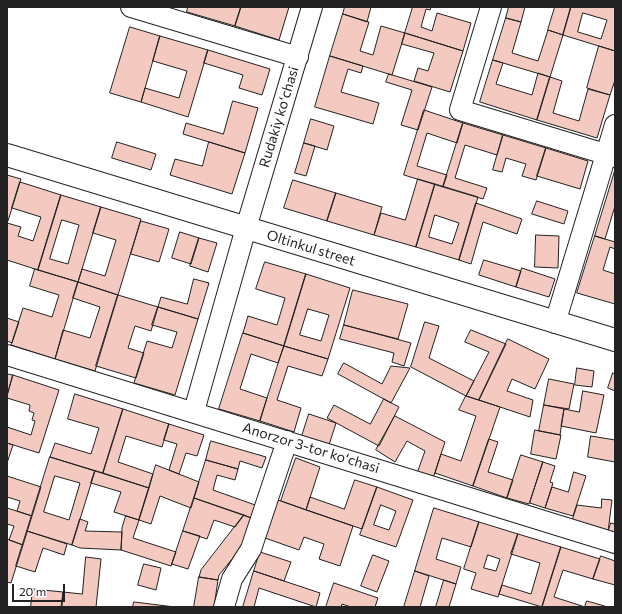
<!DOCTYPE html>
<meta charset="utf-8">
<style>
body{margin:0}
#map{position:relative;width:622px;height:614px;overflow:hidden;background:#fff;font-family:Commissioner,sans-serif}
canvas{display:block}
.frame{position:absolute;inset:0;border:8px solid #222;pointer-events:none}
.scale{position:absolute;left:12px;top:584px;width:53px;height:18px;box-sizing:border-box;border:2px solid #222;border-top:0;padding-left:5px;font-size:12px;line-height:14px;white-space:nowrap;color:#222;-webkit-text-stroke:3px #fff;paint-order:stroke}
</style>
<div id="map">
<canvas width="622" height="614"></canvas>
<div class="frame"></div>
<div class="scale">20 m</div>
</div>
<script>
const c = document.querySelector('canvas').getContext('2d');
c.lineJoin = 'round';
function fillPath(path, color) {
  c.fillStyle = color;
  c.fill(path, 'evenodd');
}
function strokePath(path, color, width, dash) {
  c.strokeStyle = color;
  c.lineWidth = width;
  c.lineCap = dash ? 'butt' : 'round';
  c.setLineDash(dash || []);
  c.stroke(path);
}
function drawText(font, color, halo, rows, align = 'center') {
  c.font = font + ' Commissioner,sans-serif';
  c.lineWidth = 3;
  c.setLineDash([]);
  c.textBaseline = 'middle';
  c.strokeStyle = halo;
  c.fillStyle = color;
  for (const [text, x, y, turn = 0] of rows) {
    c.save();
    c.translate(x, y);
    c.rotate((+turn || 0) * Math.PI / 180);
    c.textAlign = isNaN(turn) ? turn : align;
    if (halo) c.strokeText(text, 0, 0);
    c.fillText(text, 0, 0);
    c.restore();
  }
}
const building = new Path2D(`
 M188,7H241L235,26L187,12Z
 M241,7H289L279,40L235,26Z
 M345,7H371L367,22L343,14Z
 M413,7H431L430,10L426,9L421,27L432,31L437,13L471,23L463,51L405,33Z
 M509,7H525L521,22L506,18Z
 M555,7H571L563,35L548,30Z
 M571,7H615V51L563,35ZM583,13L607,20L601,39L578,32Z
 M343,14L369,22L360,51L373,55L381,26L405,33L392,75L330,56Z
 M506,18L521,22L512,53L538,61L548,30L563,35L550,77L493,60Z
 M130,27L160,36L141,102L110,93Z
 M405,33L463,51L450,92L414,81L418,68L428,71L434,53L402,44Z
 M160,36L208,50L188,117L141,102L145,88L179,98L187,71L153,61Z
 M599,46L615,51V80L610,95L587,88Z
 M208,50L270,69L262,95L239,88L243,75L204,63Z
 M330,56L363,66L361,73L348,69L341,92L379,103L373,124L315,107Z
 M493,60L503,63L496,84L532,95L538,73L550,77L537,120L480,102Z
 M389,74L432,87L418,130L401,125L412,90L386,82Z
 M550,77L562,81L553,113L579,121L588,89L610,95L597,138L537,120Z
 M233,101L258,108L245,153L183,134L186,123L223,134Z
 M424,110L463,123L457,143L427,133L417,166L447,175L443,187L404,175Z
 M311,119L334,126L327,150L304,143Z
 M463,123L503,135L497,155L465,145L455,178L487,188L483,199L443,187Z
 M503,135L546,148L536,180L522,176L526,164L506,158L502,172L493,170Z
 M117,142L156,154L151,170L112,158Z
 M209,142L245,153L232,194L170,175L175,159L202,166Z
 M304,143L315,146L306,176L295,173Z
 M546,148L588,161L580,189L537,176Z
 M615,170V206L605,239L595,236Z
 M7,175L21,179L8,221L7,220Z
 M418,179L435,184L416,247L374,235L381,213L405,220Z
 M293,180L336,193L327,221L284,208Z
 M20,182L61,195L38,270L7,260V223L21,227L18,236L33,241L41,217L12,208Z
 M435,184L478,197L459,260L416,247ZM435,215L459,223L452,244L429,237Z
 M336,193L382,207L374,235L327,221Z
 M61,195L101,207L78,282L38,270ZM62,220L79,225L68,264L50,259Z
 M537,201L568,211L564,224L532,214Z
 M476,203L522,219L517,234L483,222L471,264L459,260Z
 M101,207L141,219L118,295L78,282L82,269L105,276L116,240L93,233Z
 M141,221L169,229L159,262L131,254Z
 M180,232L199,238L191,264L172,258Z
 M536,235L559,236L558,268L535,267Z
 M595,236L615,242V249L610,247L603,270L615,274V304L577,293Z
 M199,238L217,243L208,272L190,266Z
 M484,260L521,271L516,287L479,275Z
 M265,262L306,274L284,346L243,333L248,316L277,325L285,298L256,289Z
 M522,268L555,279L549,297L516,287Z
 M35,269L78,282L55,359L11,345L23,308L52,317L59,295L30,286Z
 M306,274L350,288L328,359L284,346ZM308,309L329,315L321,341L300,335Z
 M194,279L209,283L198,319L158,307L161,297L187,304Z
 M78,282L118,295L95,371L55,359L63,330L90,338L100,307L73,298Z
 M353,290L408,304L398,339L344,325Z
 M118,295L158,307L151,331L135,326L128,348L144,353L136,378L96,366Z
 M158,307L198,319L175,395L134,383L147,341L172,348L177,332L152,325Z
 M7,318L19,322L12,343L7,341Z
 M425,322L439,326L429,358L474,381L466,396L411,367Z
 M344,325L411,343L404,366L392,362L394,353L340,339Z
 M471,330L506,344L479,400L466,396L489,352L465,342Z
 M243,333L284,346L278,363L251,354L240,389L267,398L260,421L219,409Z
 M508,339L549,359L535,389L512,379L507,391L533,400L530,417L479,400Z
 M284,346L328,359L322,376L288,366L277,400L301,408L294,432L260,421Z
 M344,363L382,384L391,366L410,368L391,403L338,374Z
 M577,368L594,371L592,387L575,385Z
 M613,373L615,374V391L608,388Z
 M7,374L13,375L7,395Z
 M13,375L59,390L39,453L7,443V427L31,435L35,421L32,420L34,413L29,411L30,405L7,398Z
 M549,379L574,384L569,409L544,405Z
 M583,391L604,395L596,433L561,426L564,409L579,412Z
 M75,394L123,409L103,473L50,457L55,443L91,454L99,428L68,419Z
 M466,396L500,407L473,486L435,473L441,454L461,461L476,416L459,410Z
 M384,399L399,407L379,446L327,418L334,405L370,424Z
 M544,405L564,409L560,435L539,431Z
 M123,409L169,424L162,447L126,436L118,462L153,474L149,488L103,473Z
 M309,414L336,423L329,445L302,436Z
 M395,416L445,442L432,481L416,476L425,451L407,441L395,462L376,450Z
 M169,424L204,435L197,456L186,453L179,474L169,470L177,444L164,440Z
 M535,430L561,435L556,459L531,454Z
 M591,436L615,440V462L588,457Z
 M489,439L498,442L488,472L513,480L507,498L473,486Z
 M211,441L266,457L262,468L240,461L238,469L206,460Z
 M7,443L13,445L7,463Z
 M521,455L543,462L529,504L507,498Z
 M50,457L95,471L72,545L27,531ZM55,476L80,483L69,520L44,512Z
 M296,458L320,467L306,510L281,501Z
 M206,460L238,469L235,480L217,475L213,490L258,506L254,519L194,498Z
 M543,462L555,466L550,482L553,483L545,508L530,503Z
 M156,465L199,482L191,508L160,496L151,524L139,520Z
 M95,471L149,488L139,520L114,512L121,492L91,483Z
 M574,472L586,476L573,516L545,508L552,487L568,492Z
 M7,476L41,487L32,516L17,511L20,501L7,497Z
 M355,480L377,487L362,529L306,510L310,497L344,509Z
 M377,487L413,500L396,547L360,535ZM381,505L396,511L389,530L374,525Z
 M194,498L244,515L235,527L214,520L207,539L183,531Z
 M602,499L612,500L608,532L570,527L577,505L601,508Z
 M278,500L353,526L340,566L319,559L324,544L304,537L299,550L265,538Z
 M7,508L32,516L23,545L9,540L14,526L7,524Z
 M434,508L479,522L471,547L442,538L436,559L461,567L456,584L415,571Z
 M244,515L254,519L246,542L219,575L218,580L199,577L201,570Z
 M126,516L139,520L133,538L176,552L171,566L121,550L122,528Z
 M80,519L88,522L85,531L122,532L121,550L80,548L72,545Z
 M479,522L518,534L498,597L471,589L476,573L464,569ZM488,555L500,559L496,571L484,568Z
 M611,523L615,524V535L608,533Z
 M27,531L67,544L64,555L43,548L35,572L16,566Z
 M183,531L200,536L188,569L172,564Z
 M518,534L561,547L542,607L499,594L502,585L531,594L540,563L511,554Z
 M7,539L23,545L11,583L7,582Z
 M561,547L600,559L593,579L563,570L554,597L585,607H542Z
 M260,552L291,562L284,581L254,571Z
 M373,555L389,561L377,592L361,586Z
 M601,556L615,561V585L593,579Z
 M86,557L101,559L96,607H62L63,592L82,594Z
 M144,564L161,568L156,590L138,585Z
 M254,571L320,593L316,607L259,588L254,607H243Z
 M415,571L429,576L420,607H404Z
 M199,577L218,580L214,607H194Z
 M444,580L456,584L449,607H436Z
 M334,583L378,598L375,607H351L342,604L341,607H326Z
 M33,589L63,592L61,607H31Z
 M587,601L608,607H585Z
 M134,602L175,607H133Z`);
const minor = new Path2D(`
 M131,7L298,57
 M491,7L460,110L615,157
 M555,323L615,125
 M7,355L615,543
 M194,411L246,228L312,7
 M224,607L232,579L251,549L287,441`);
const major = new Path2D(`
 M7,155L615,340`);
const streetNames = [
 ["Rudakiy koʻchasi",279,117,-73],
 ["Oltinkul street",311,248,17],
 ["Anorzor 3-tor koʻchasi",311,448,17]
];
fillPath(building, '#f3c9c0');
strokePath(building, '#222', 1);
strokePath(minor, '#222', 22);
strokePath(major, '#222', 24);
strokePath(minor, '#fff', 20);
strokePath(major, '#fff', 22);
drawText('14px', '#222', '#fff', streetNames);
</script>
